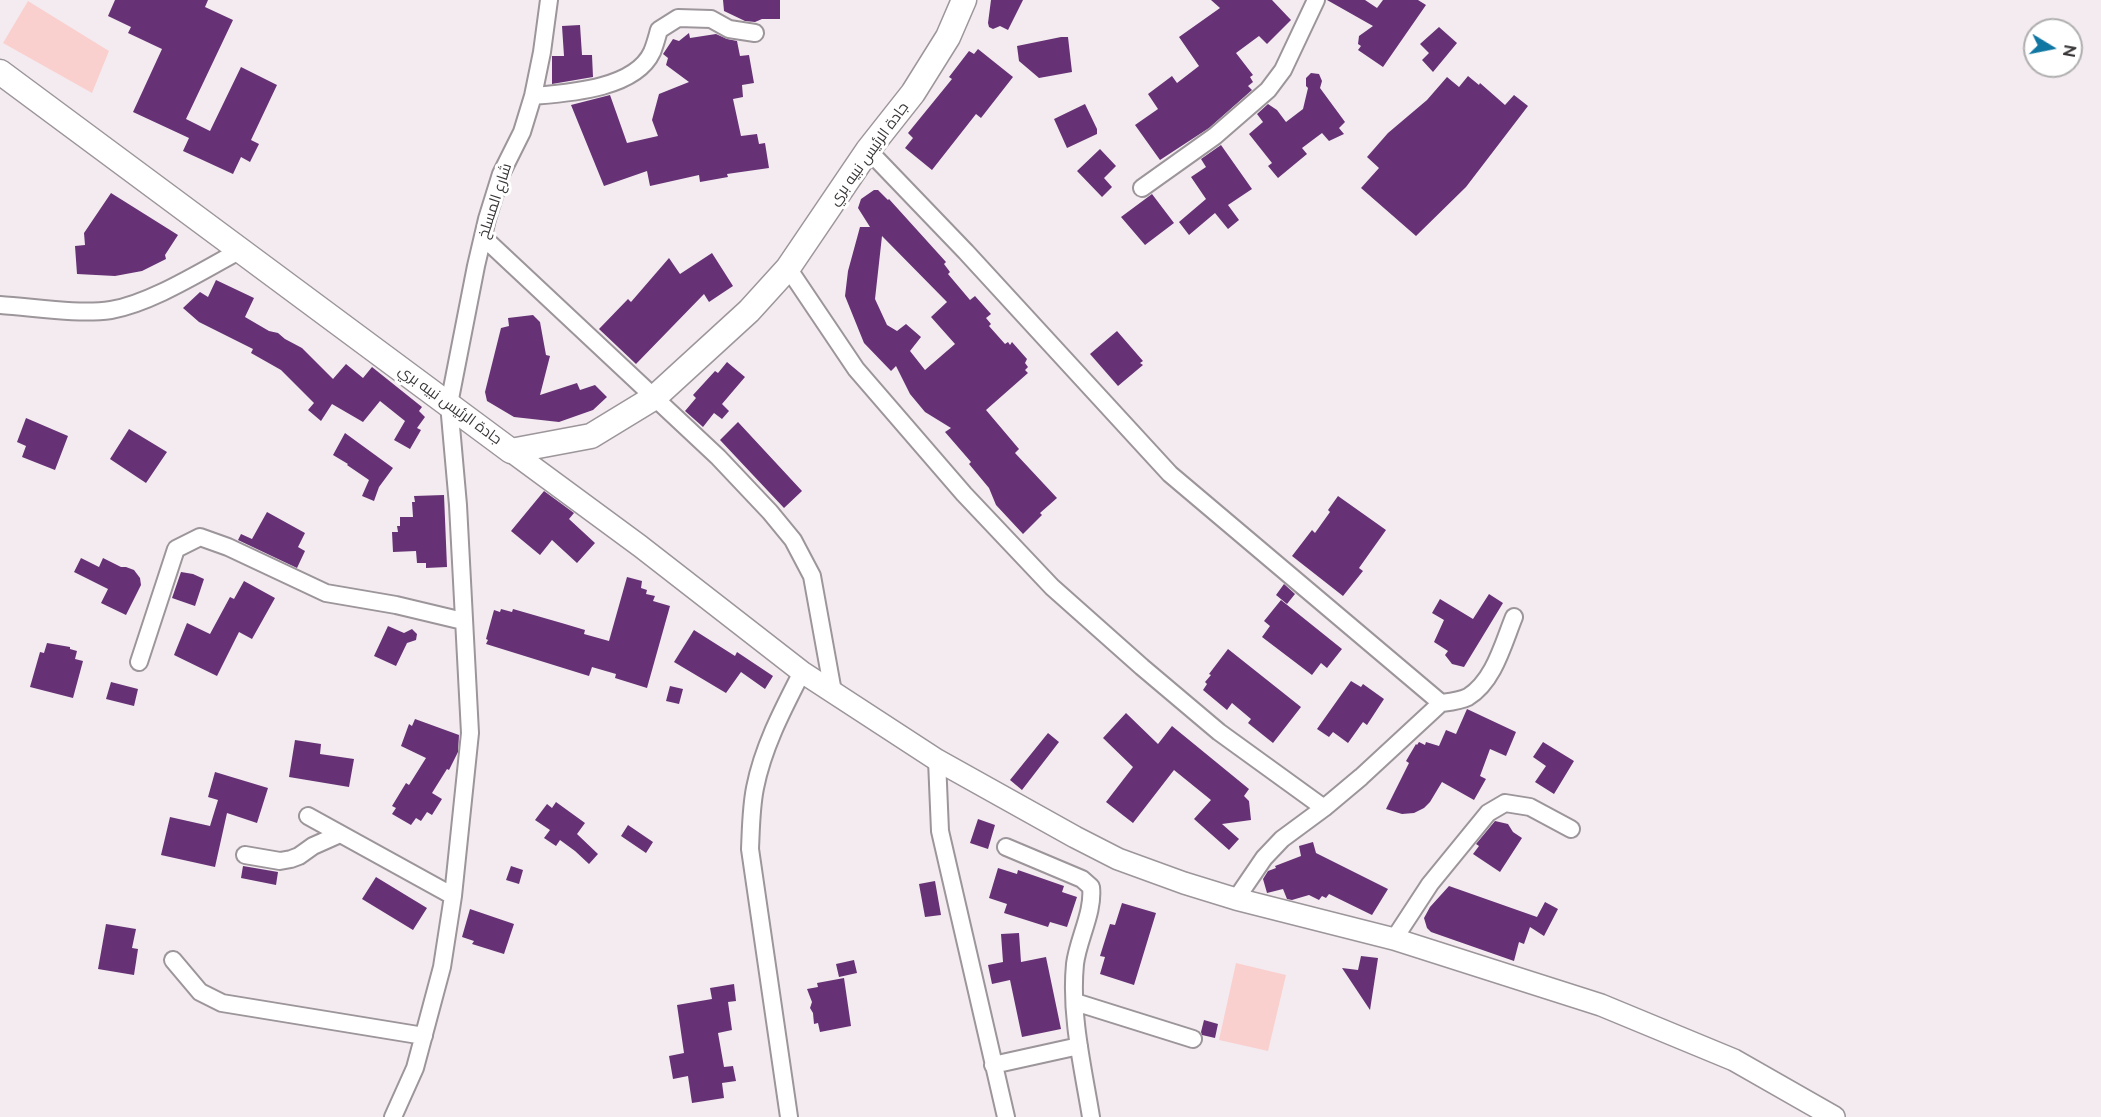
<!DOCTYPE html>
<meta charset="utf-8">
<style>
body{margin:0}
#map{position:relative;width:2101px;height:1117px;overflow:hidden;background:#f3ebf0;font-family:Raleway,sans-serif}
canvas{display:block}
.north{position:absolute;left:2023px;top:18px;width:60px;height:60px;box-sizing:border-box;background:#fff;border:2px solid #b0afaf;border-radius:50%;rotate:100deg;font-size:16px;font-weight:700;line-height:24px;text-align:center;color:#393638}
.north::after{content:'';display:block;margin:auto;width:21px;height:27px;background:#1076a2;clip-path:polygon(50% 0,100% 100%,50% 72%,0 100%)}
</style>
<div id="map">
<canvas width="2101" height="1117"></canvas>
<div class="north">N</div>
</div>
<script>
const c = document.querySelector('canvas').getContext('2d');
c.lineJoin = 'round';
function fillPath(path, color) {
  c.fillStyle = color;
  c.fill(path, 'evenodd');
}
function strokePath(path, color, width, dash) {
  c.strokeStyle = color;
  c.lineWidth = width;
  c.lineCap = dash ? 'butt' : 'round';
  c.setLineDash(dash || []);
  c.stroke(path);
}
function drawText(font, color, halo, rows, align = 'center') {
  c.font = font + ' Raleway,Cairo,sans-serif';
  c.lineWidth = 6;
  c.setLineDash([]);
  c.textBaseline = 'middle';
  c.strokeStyle = halo;
  c.fillStyle = color;
  for (const [text, x, y, turn = 0] of rows) {
    c.save();
    c.translate(x, y);
    c.rotate((+turn || 0) * Math.PI / 180);
    c.textAlign = isNaN(turn) ? turn : align;
    if (halo) c.strokeText(text, 0, 0);
    c.fillText(text, 0, 0);
    c.restore();
  }
}
const green = new Path2D(`
 M28,1L109,51L92,93L3,43Z
 M1236,963L1286,975L1268,1051L1219,1040Z`);
const building = new Path2D(`
 M115,0H208L205,7L233,20L186,119L210,131L241,67L277,85L251,140L259,144L250,162L241,157L233,174L183,151L189,138L133,112L162,49L128,33L131,27L108,16Z
 M723,0H780V19H762L755,22L745,21L724,11Z
 M991,0H1023L1008,30L1000,26L993,29L989,27L988,23Z
 M1211,0H1272L1291,20L1267,44L1259,36L1236,53L1253,75L1250,77L1253,82L1248,86L1252,90L1209,128L1160,160L1135,125L1158,109L1148,94L1172,76L1177,83L1199,66L1179,37L1220,8Z
 M1327,0H1365L1377,8L1383,0H1418L1426,5L1383,67L1358,50L1361,46L1358,44L1359,36L1373,26Z
 M580,25L582,55H592L593,77L552,84V56H564L562,26Z
 M1439,27L1457,43L1433,72L1422,60L1429,53L1420,44Z
 M689,33L690,38L716,34L727,39L737,41L740,56L749,55L754,83L742,85L743,97L733,99L741,136L757,134L759,144L765,143L769,168L727,174L728,177L700,182L699,175L650,186L647,171L604,186L571,105L610,95L627,143L658,136L652,120L659,94L689,82L666,65L668,58L663,54L673,39L679,41Z
 M1061,37H1068L1072,72L1039,78L1019,61L1017,46Z
 M978,49L1013,77L981,118L976,114L932,170L905,148L913,138L908,133L952,79L949,77L969,51L974,54Z
 M1311,73L1319,74L1322,81L1320,88L1345,122L1339,128L1344,134L1329,141L1322,133L1302,148L1307,154L1278,178L1268,166L1272,163L1249,134L1263,122L1257,114L1268,104L1277,110L1286,122L1303,109L1308,88L1306,86V78Z
 M1468,76L1479,85L1480,83L1505,105L1514,95L1528,106L1466,187L1416,236L1361,188L1379,168L1367,157L1388,133L1427,100L1447,77L1459,87Z
 M1085,104L1097,129V134L1067,148L1054,119Z
 M1221,145L1252,189L1228,205L1239,220L1228,229L1215,213L1189,235L1179,222L1206,199L1191,177L1206,167L1201,159Z
 M1100,149L1116,166L1104,178L1112,187L1102,197L1077,171Z
 M874,190H878L888,200L889,199L946,262L944,264L950,272L948,274L970,300L975,296L991,314L986,318L991,324L989,326L1005,344L1008,342L1010,345L1012,342L1027,359L1025,363L1028,367L1025,370L1028,373L986,410L1019,449L1015,453L1057,498L1040,513L1042,515L1023,534L996,505L989,488L969,464L971,462L945,432L951,428L925,412L910,394L896,366L891,371L864,343L845,296L848,271L860,227H870L858,208L861,199ZM882,236L947,302L931,317L955,344L925,370L910,351L921,337L906,324L897,331L887,325L875,299Z
 M111,193L178,235L165,255L166,259L142,271L115,276L77,274L75,246L85,245L84,233Z
 M1152,194L1174,223L1145,245L1121,217Z
 M712,253L733,286L709,302L704,294L636,364L599,329L628,299L631,302L669,258L680,274Z
 M216,280L254,298L245,317L269,331L278,333L285,339L302,348L333,379L346,364L363,378L372,367L422,407L419,411L425,417L417,428L421,430L410,449L394,440L405,421L380,401L363,422L332,404L321,421L308,410L314,403L281,370L251,353L253,349L199,322L183,308L200,292L208,297Z
 M533,315L540,322L546,355L550,356L540,395L577,383L580,390L595,385L607,397L593,410L559,422L514,417L487,401L485,392L501,328L509,326L508,318Z
 M1117,331L1143,361L1140,363L1143,365L1118,386L1090,354Z
 M727,362L745,377L722,404L729,411L722,419L714,413L703,427L685,411L696,398L693,395L715,371L718,373Z
 M26,418L68,436L55,470L22,457L26,446L17,442Z
 M738,422L802,491L784,508L720,440Z
 M129,429L167,452L146,483L110,459Z
 M345,433L393,468L379,487L374,501L362,496L369,480L347,465L348,464L333,455Z
 M544,491L574,513L569,519L595,543L577,563L552,540L540,555L511,531Z
 M444,495L447,567L426,568V563H417L416,551L393,552L392,532H398L397,526H400V517H413L412,502H415L414,496Z
 M1338,496L1386,530L1359,568L1363,571L1343,596L1292,556L1312,530L1315,533L1330,512L1328,510Z
 M267,512L305,533L298,547L305,551L297,568L238,540L241,534L252,539Z
 M81,558L99,567L103,558L121,567H126L134,570L140,578L141,585L126,615L101,603L108,589L74,572Z
 M181,572L193,574L204,579L195,606L172,598Z
 M627,577L642,581L641,588L647,590L646,594L655,596L653,601L670,606L647,688L615,678L616,674L592,667L589,676L486,644L488,640L486,639L494,610L500,612L501,609L512,612L513,609L565,624L585,630L584,634L609,641Z
 M244,581L275,598L252,639L239,632L217,676L174,655L187,623L210,634L230,597L234,599Z
 M1284,584L1295,594L1287,604L1276,595Z
 M1489,594L1503,603L1464,667L1452,664L1445,655L1448,651L1434,642L1444,620L1432,613L1440,599L1473,619Z
 M1281,600L1342,649L1327,668L1321,663L1312,675L1262,637L1270,626L1264,621Z
 M388,626L404,633L412,629L417,634L416,640L407,643L396,666L374,656Z
 M694,630L735,656L737,652L773,676L765,689L741,672L726,693L674,662Z
 M47,643L70,647V649L77,651L75,659L83,661L73,698L30,687L40,652L44,653Z
 M1228,649L1301,707L1273,743L1248,723L1251,719L1232,703L1227,710L1203,690L1207,684L1205,682L1211,675L1209,674Z
 M1351,681L1361,687L1363,684L1384,699L1367,725L1363,722L1348,743L1333,732L1329,737L1317,729Z
 M111,682L138,689L134,706L106,699Z
 M670,686L683,689L679,704L666,701Z
 M1467,709L1516,732L1506,756L1490,749L1480,776L1486,779L1474,800L1442,782L1430,802L1424,808L1414,813L1402,814L1386,809L1409,763L1406,761L1416,744L1417,745L1419,742L1425,745L1426,742L1439,746L1446,730L1456,734Z
 M1126,713L1158,744L1172,726L1249,789L1244,796L1249,801L1251,820L1222,824L1239,839L1229,850L1194,819L1211,800L1174,770L1133,823L1106,802L1133,767L1103,738Z
 M415,719L459,735L458,752L449,770L447,769L432,793L442,799L432,815L427,812L421,821L416,818L411,825L392,814L396,808L392,806L406,783L409,785L426,758L401,746L409,724L412,726Z
 M1048,733L1059,742L1022,790L1010,780Z
 M295,740L321,744L320,754L354,759L349,787L289,777Z
 M1543,742L1574,761L1554,794L1535,782L1546,766L1533,757Z
 M215,772L268,788L257,823L227,813L215,867L161,855L170,817L210,826L218,800L208,797Z
 M556,802L585,823L577,834L598,854L589,864L575,851L560,840L556,846L544,838L550,830L535,820L547,804L552,808Z
 M978,819L995,825L988,849L970,843Z
 M1495,821L1508,824L1513,832L1522,838L1500,872L1473,854L1479,846L1476,844Z
 M628,825L653,842L646,853L621,836Z
 M1313,842L1316,853L1388,889L1372,915L1329,894L1326,898L1322,896L1319,900L1309,895L1292,900L1287,899L1283,889L1267,893L1263,879L1268,871L1276,868L1275,866L1301,856L1299,846Z
 M243,866L278,872L276,885L241,878Z
 M511,866L523,870L519,884L506,880Z
 M998,868L1017,874L1018,870L1064,886L1062,892L1077,897L1067,927L1050,922L1048,927L1004,913L1007,904L989,898Z
 M376,877L427,908L413,930L362,899Z
 M935,881L941,915L925,917L919,884Z
 M1449,886L1537,917L1545,902L1558,909L1544,936L1530,927L1524,944L1519,942L1514,961L1431,932L1427,928L1424,918L1430,907Z
 M1122,903L1156,913L1134,985L1100,974L1105,957L1100,956L1110,924L1115,925Z
 M470,909L514,924L504,954L472,944L474,941L462,937Z
 M106,924L136,929L132,948L138,949L134,975L98,969Z
 M1019,933L1021,962L1046,957L1061,1029L1022,1037L1010,980L992,984L988,965L1003,962L1001,934Z
 M1361,956L1378,958L1370,1010L1342,968L1358,970Z
 M854,960L857,973L839,977L836,964Z
 M844,978L851,1026L820,1032L818,1023L814,1024L813,1013L810,1008L812,1002L807,989L818,987L817,983Z
 M734,984L736,1001L728,1002L732,1030L718,1033L724,1067L733,1066L736,1081L722,1083L724,1098L692,1103L688,1076L673,1079L669,1056L684,1053L677,1005L712,999L710,988Z
 M1204,1020L1218,1024L1215,1038L1202,1035L1201,1032Z`);
const minor = new Path2D(`
 M533,96C568,93 635,89 652,52C655,45 657,37 659,30L678,18L711,19L729,29L755,33
 M868,150L966,252L1170,474L1441,703L1361,777L1324,808L1282,839L1264,858L1236,899
 M1142,188L1215,136L1268,90L1283,70L1316,0
 M483,237L718,457L770,512L793,540L812,576L833,692
 M788,268L856,369L964,494L1052,587L1142,667L1219,732L1324,808
 M0,305C33,307 78,315 111,310C152,303 203,270 241,250
 M139,662L176,549L200,537L228,547L326,593L396,605L463,621
 M1441,703C1449,702 1460,701 1468,697C1494,681 1503,644 1514,617
 M937,760L940,831L1006,1117
 M308,816L453,896
 M1006,847L1082,879L1091,887C1094,912 1078,939 1075,964C1070,1015 1083,1068 1091,1117
 M245,855L280,861L291,859L299,856L313,846L340,834
 M1394,939L1430,884L1488,813L1505,803L1530,807L1571,829
 M173,960L200,992L222,1003L424,1036
 M1075,1002L1193,1039
 M993,1065L1079,1046
 M393,1117L415,1068L442,967L453,896L470,733L458,505L449,404L476,266L487,219L501,174L522,132L533,96L542,52L549,0
 M789,1117L750,849C751,828 751,808 755,788C763,747 783,709 802,672`);
const tertiary = new Path2D(`
 M511,451L640,546L802,672L937,760L1075,837L1118,859L1184,883L1236,899L1394,939L1601,1005L1734,1060L1834,1117`);
const secondary = new Path2D(`
 M0,72L511,451L591,436L655,397L749,311L788,268L868,150L913,93L948,37L964,0`);
const streetNames = [
 ["جادة الرئيس نبيه بري",869,154,-54],
 ["شارع المسلخ",495,201,-72],
 ["جادة الرئيس نبيه بري",450,405,36]
];
fillPath(green, '#fad0cf');
fillPath(building, '#663275');
strokePath(minor, '#9c959a', 20);
strokePath(tertiary, '#9c959a', 24);
strokePath(secondary, '#9c959a', 27);
strokePath(minor, '#fff', 16);
strokePath(tertiary, '#fff', 21);
strokePath(secondary, '#fff', 24);
drawText('15px', '#393638', '#fff', streetNames);
</script>
